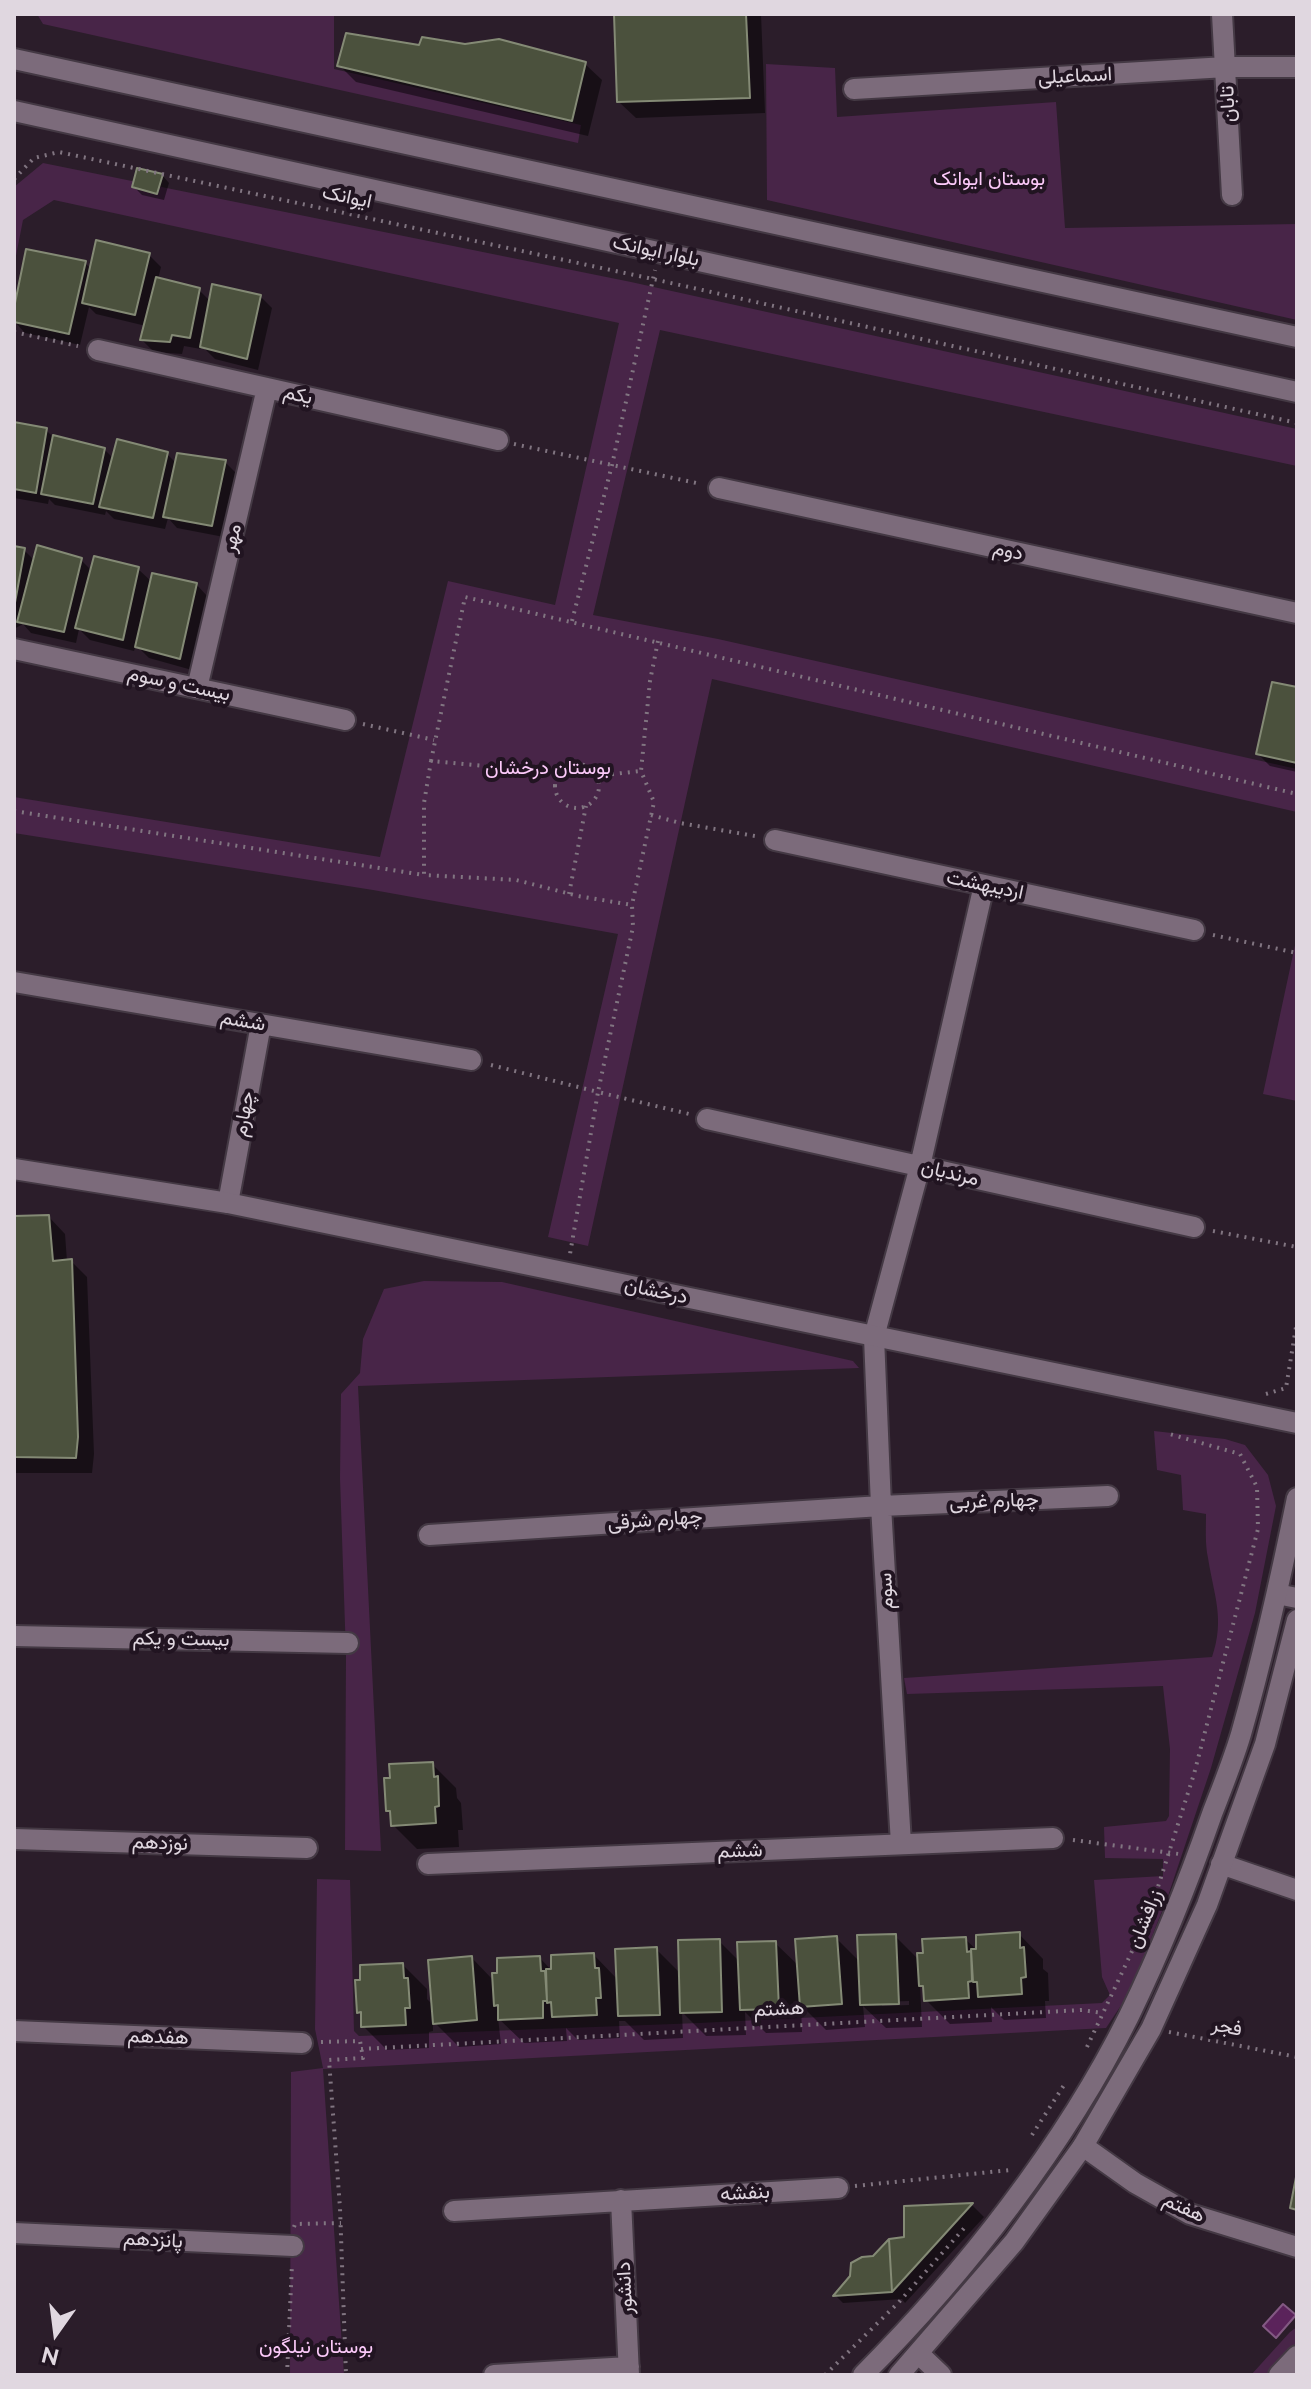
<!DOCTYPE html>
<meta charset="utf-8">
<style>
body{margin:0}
#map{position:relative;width:1311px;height:2389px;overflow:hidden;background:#2b1d2a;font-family:Raleway,sans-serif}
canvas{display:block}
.frame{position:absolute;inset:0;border:16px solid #e0d7e0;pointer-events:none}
.north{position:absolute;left:16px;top:2293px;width:80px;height:80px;-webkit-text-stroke:6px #211421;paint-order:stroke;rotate:194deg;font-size:22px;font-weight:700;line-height:32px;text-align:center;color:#e0d7e0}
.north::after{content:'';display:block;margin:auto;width:28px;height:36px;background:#e0d7e0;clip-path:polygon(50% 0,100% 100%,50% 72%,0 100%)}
</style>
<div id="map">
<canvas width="1311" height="2389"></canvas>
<div class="frame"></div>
<div class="north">N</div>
</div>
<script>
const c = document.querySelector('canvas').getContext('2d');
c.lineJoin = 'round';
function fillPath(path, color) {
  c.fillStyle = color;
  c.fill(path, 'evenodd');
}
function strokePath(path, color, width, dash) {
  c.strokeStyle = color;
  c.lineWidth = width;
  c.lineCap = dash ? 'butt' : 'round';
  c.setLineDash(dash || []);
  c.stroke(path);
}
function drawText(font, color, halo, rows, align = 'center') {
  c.font = font + ' Raleway,Vazirmatn,sans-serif';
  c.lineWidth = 8;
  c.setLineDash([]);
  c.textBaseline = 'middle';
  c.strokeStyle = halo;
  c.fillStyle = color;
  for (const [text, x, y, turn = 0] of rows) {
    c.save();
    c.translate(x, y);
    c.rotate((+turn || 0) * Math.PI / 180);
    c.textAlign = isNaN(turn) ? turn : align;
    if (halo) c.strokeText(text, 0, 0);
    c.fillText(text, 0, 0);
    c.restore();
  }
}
const green = new Path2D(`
 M37,14H334V69L581,125L578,143L43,24Z
 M766,64L835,68L837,117L1056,102L1065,228L1297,224V320L767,200Z
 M43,163L631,282L1297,429V466L660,330L593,615L718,639L1297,769V812L712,679L588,1246L548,1237L618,934L373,890L14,833V797L380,857L448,581L555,605L619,323L54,200L23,220L14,266V187Z
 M1297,936V1101L1263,1094Z
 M424,1281L502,1282L853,1361L859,1368L358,1386L381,1851L345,1850L346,1655L340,1478L341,1394L360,1373L363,1339L384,1289Z
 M1154,1431L1225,1439L1245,1445L1268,1475L1276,1506L1255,1613L1211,1768L1168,1896L1130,1992L1106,2028L323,2069L344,2375H290L291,2072L323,2068L315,2029L317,1879L350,1880L354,2031L359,2036L699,2023L1102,2003L1110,1995L1102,1977L1094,1880L1163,1876V1859L1105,1858L1104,1827L1166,1821L1169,1816L1170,1749L1163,1686L907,1694L904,1678L1212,1657C1225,1619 1214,1596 1208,1558C1205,1544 1206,1529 1206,1514L1183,1510L1181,1475L1157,1470Z
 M1297,2327V2375H1251L1290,2332Z`);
const water = new Path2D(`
 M1283,2304L1296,2315L1276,2338L1263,2326Z`);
const shadow = new Path2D(`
 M616,14H761L765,113L636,118L619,102Z
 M420,48L585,64L602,80L588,136L356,82L340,66Z
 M162,175L169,183L164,200L142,195L134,187Z
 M149,255L161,267L158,279L199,290L211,302L260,296L272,308L258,370L215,359L202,346L201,349L184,346L182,354L154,352L142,340L146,326L96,314L89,307L80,345L25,333L14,321V317L85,263L91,269Z
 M14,423L46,430L53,437L104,449L114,459L167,454L177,464L225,462L237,474L224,537L177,528L168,518L165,529L114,519L106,511L105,515L55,505L49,499L48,504L14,498Z
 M14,548L24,550L35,561L81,560L92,571L138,569L152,582L196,584L208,597L192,670L149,658L136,645L134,651L90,640L79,629L76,643L31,633L23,624L14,629Z
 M1297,689V772L1270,766L1258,754Z
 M49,1217L65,1234L67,1261H71L87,1277L94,1454L92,1473H14V1218Z
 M432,1764L456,1788L457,1798L461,1803L463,1830H458L459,1847L417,1849L393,1825L392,1815L388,1810Z
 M1019,1934L1043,1959V1969L1048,1973L1049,2001H1045L1046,2018L1004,2020L991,2007L992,2022L950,2024L926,2000L925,1990L920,1985L922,2027L886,2028L863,2006L865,2027L826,2030L801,2005L802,2032L766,2033L745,2012L746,2035L706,2036L682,2012L683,2038L644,2040L625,2021H619L620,2038L578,2040L566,2028L567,2041L524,2043L498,2018L501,2044L459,2047L433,2021V2031L429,2032V2048L387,2050L363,2026V2016L358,2012L403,1965L427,1989V1999L433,2005L472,1958L494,1981L540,1958L553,1972L594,1955L618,1980L656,1949L681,1974L719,1941L740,1962L775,1943L799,1966L836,1938L860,1962L895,1936L920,1961L965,1939L979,1952ZM909,2001V2005L882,2006V2002Z
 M973,2206L984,2217L905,2303L902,2299L843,2303L836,2296L874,2257L906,2238V2208Z`);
const building = new Path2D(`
 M614,14H746L750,98L617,102Z
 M346,33L419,45L422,37L465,44L499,39L586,62L572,121L337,66Z
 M137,168L163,174L157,194L132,187Z
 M96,240L150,253L135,315L82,303Z
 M26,249L86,261L69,334L14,322V308Z
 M156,277L200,288L190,338L172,335L170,342L140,340Z
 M212,284L261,295L247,359L200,347Z
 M14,422L47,428L36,493L14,489Z
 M53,435L105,448L93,504L41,494Z
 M117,439L168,452L153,518L99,507Z
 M177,453L226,460L212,526L163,517Z
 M37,545L82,558L64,632L17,622Z
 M14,546L25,548L14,608Z
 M94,556L139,567L123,640L75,628Z
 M152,573L197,583L180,659L135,647Z
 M1272,682L1297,687V763L1256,754Z
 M49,1215L53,1261L72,1259L78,1437L76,1458L14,1457V1216Z
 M433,1762L434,1777L438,1776L439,1806L435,1807L436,1823L391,1826L390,1811H386L384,1778H390L389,1764Z
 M1020,1932V1948L1024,1947L1026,1977L1021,1978L1022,1994L978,1997L977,1982H973L971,1949H976V1935Z
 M896,1934L899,2004L860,2005L857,1935Z
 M837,1936L842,2004L800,2007L795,1939Z
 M966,1937L967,1952L971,1951L972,1981L968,1982L969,1998L924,2001L923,1986H919L917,1953H923L922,1939Z
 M720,1939L722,2012L680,2013L678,1940Z
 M776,1941L779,2009L740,2010L737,1942Z
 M657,1947L660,2015L618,2016L615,1949Z
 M594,1953L595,1968H599L601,1998H596L597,2015L552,2017L551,2002L547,2003L546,1969H551V1955Z
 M472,1956L477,2020L433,2024L428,1960Z
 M540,1956L541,1971H545L547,2001H543V2018L498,2020V2005L494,2006L492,1973H497V1958Z
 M403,1963L404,1978H408L410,2008H405L406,2025L361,2027V2012L357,2013L355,1980H360V1965Z
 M1297,2172V2210L1290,2208Z
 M973,2203L892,2292L889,2239L904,2237V2206Z
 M889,2239L892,2292L833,2296L850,2276L851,2263L862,2257L873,2256Z`);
const path = new Path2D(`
 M14,179L34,158L59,152L653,279L1297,423
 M14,332L78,346
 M514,444L701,484
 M572,621L612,465L655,270
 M658,641L650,681L641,771L654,802L632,905L633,927L598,1092L689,1114
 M363,724L434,740
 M431,761L465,597L1297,794
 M555 786a22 22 0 1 1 44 0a22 22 0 1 1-44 0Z
 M559,773L431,761L424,803V875L516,880L578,896L632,905
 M596,776L641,771
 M14,811L424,875
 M651,815L680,823L755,836
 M569,894L586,806
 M1213,935L1297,953
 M491,1065L598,1092L570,1254
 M1213,1231L1297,1247
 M1266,1394L1286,1388L1297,1321
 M1073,1840L1179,1854
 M1169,2032L1297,2057
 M321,2042L360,2041L363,2058L329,2060L340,2208L346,2375
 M1087,2047L1149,1915L1194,1774L1258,1529L1257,1487L1240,1454L1166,1433
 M361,2049L1082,2010L1102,2013
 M1032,2135L1066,2082
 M855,2186L1010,2170
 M294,2227L295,2224L341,2223
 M287,2375L292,2264
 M825,2375L899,2302L966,2226`);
const street = new Path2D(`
 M1222,14L1232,195
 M854,89L1226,67H1297
 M98,350L498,440
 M719,488L1297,613
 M14,649L345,720
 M197,688L267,388
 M775,840L1194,930
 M14,982L471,1060
 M707,1119L1194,1227
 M228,1203L261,1024
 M429,1535L881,1506L1108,1496
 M1277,1594L1297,1598
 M14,1636L348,1643
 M14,1839L307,1848
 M901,1844L881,1506L874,1337L920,1166L984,885
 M428,1864L1053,1838
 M1221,1864L1297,1890
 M14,2031L302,2043
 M1083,2146L1135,2183L1190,2214L1297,2247
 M621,2200L629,2375
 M454,2211L838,2188
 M14,2233L293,2246
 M919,2354L941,2375
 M494,2375L629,2367
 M1279,2375L1297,2356`);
const secondary = new Path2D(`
 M14,59L1297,337
 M14,111L1297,392
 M14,1169L228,1203L1297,1423
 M863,2375C965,2273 1065,2145 1129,2016C1161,1950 1188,1883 1212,1814C1222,1788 1233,1761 1241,1734C1263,1657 1281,1577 1297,1498
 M899,2375L1014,2242L1083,2146L1151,2029L1207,1905L1265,1744L1297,1620`);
const streetNames = [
 ["اسماعیلی",1075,76,-3],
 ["تابان",1228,104,-93],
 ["ایوانک",347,197,12],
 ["بلوار ایوانک",656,251,12],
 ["یکم",298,395,13],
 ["مهر",232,538,-77],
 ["دوم",1008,551,12],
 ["بیست و سوم",179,684,12],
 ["اردیبهشت",985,885,12],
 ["ششم",243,1021,10],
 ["چهارم",244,1114,-80],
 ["مرنديان",950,1173,13],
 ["درخشان",656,1291,12],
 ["چهارم غربی",994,1501,-2],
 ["چهارم شرقی",655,1520,-4],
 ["سوم",886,1591,-93],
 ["بیست و یکم",181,1639,1],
 ["نوزدهم",160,1843,2],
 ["ششم",740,1851,-2],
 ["زرافشان",1145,1919,-68],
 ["هشتم",779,2009,-3],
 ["فجر",1227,2027,11],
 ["هفدهم",158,2037,2],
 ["بنفشه",745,2193,-3],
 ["هفتم",1184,2208,25],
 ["پانزدهم",153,2240,3],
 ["دانشور",625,2288,-93]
];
const parkNames = [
 ["بوستان ایوانک",989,179],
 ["بوستان درخشان",548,768],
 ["بوستان نیلگون",316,2347]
];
fillPath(green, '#482548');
fillPath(water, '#5b235b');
strokePath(water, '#835983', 2);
fillPath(shadow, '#0007');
fillPath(building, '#4b513d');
strokePath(building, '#848a75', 2);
strokePath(street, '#443944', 24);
strokePath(secondary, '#443944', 24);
strokePath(path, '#817581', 4, [2, 6]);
strokePath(street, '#7c6b7b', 20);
strokePath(secondary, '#7c6b7b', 20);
drawText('20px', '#e0d7e0', '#211421', streetNames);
drawText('20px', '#fccafa', '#211421', parkNames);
</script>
